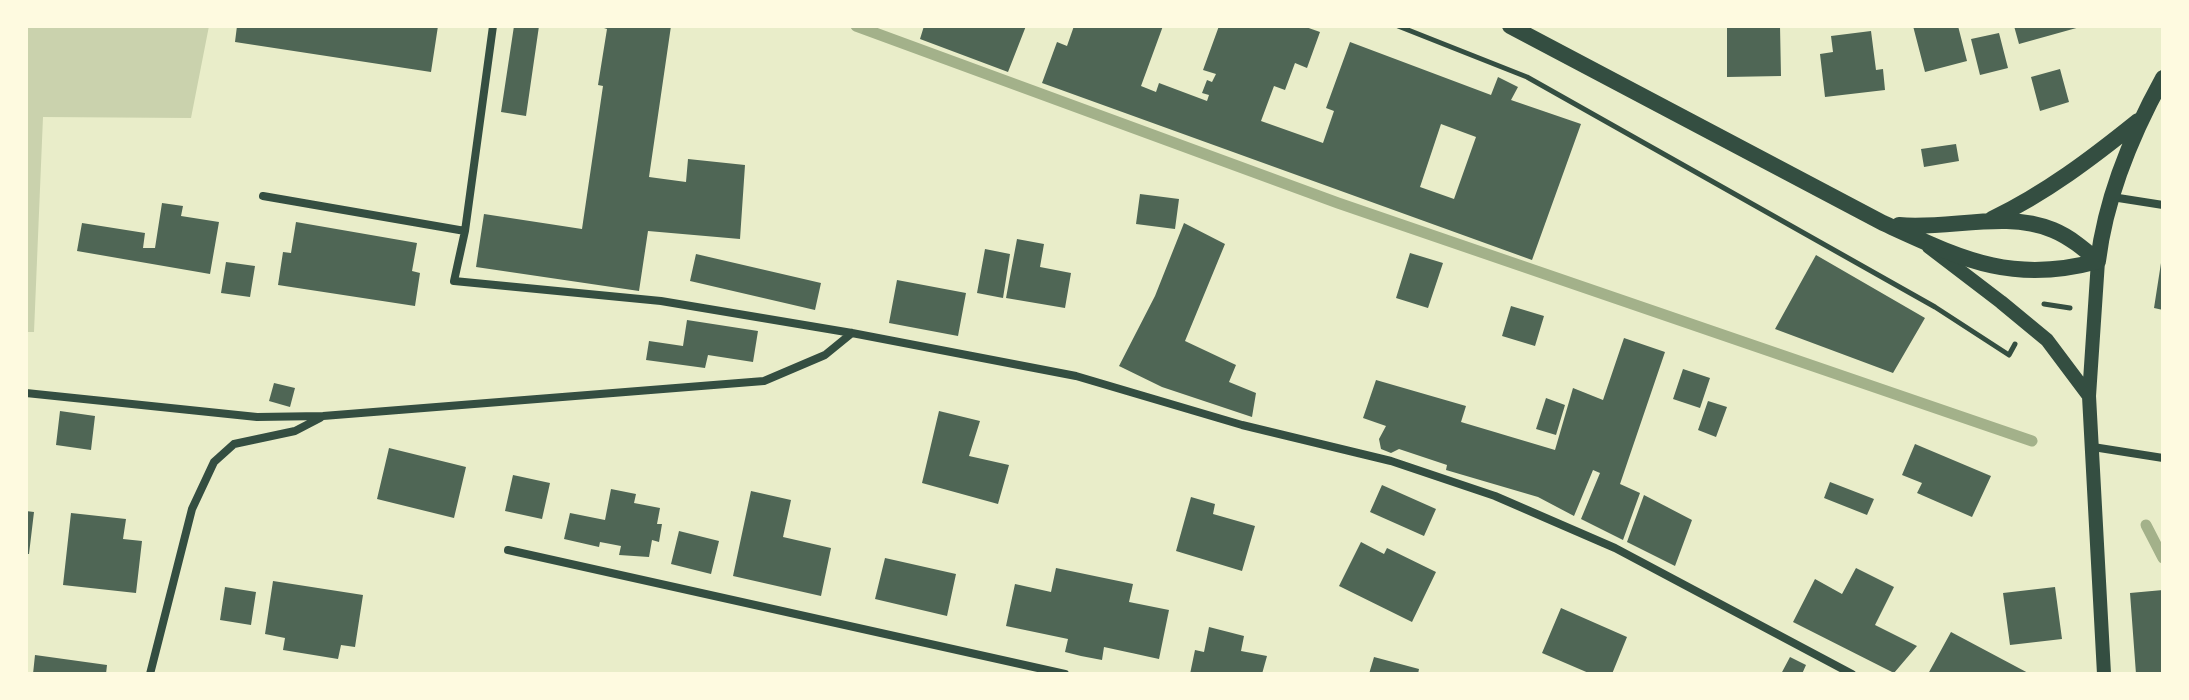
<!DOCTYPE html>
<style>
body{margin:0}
#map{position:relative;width:2189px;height:700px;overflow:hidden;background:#e9edc9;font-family:Roboto,sans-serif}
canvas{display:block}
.frame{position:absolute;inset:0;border:28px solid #fefae0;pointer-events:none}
</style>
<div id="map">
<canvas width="2189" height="700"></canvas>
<div class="frame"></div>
</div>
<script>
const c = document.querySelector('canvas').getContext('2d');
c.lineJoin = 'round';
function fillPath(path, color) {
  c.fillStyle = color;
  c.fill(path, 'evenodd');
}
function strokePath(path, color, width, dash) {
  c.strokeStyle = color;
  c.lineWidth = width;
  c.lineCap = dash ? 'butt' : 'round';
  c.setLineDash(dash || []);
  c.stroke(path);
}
const green = new Path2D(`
 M26,26H209L191,118L43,117L34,332H26Z`);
const stream = new Path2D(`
 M856,26L1338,203L2032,441
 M2146,525L2163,558`);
const building = new Path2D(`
 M237,26H438L431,72L235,42Z
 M514,26H539L526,116L501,112Z
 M598,26H671L649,177L686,182L688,159L745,165L740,239L648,231L639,291L476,267L484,214L582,229L603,86L598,85L607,29Z
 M924,26H1026L1008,72L920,39Z
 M1074,26H1163L1141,86L1156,92L1159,83L1207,101L1209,95L1202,93L1207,80L1212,82L1216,74L1203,70L1219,26H1303L1320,32L1307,68L1295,63L1285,90L1274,86L1261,121L1323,143L1334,111L1326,108L1350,42L1491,95L1498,77L1518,87L1511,100L1581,124L1532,260L1042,83L1057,42L1067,46ZM1441,124L1476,137L1454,199L1420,187Z
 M1727,26H1780L1781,76L1727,77Z
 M1913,26H1958L1967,61L1925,72Z
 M2014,26H2080V27L2019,44Z
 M1871,31L1876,70L1883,69L1885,90L1825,97L1820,54L1833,52L1831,36Z
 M1999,33L2008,68L1980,75L1971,39Z
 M2060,69L2069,102L2040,111L2031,77Z
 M1956,144L1959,161L1924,167L1921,149Z
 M1140,194L1179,199L1175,229L1136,224Z
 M162,203L183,206L181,216L219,222L210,274L77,251L82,223L145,233L143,248H155Z
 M296,222L417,243L412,271L420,273L415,306L278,285L283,252L291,253Z
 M1184,223L1225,244L1185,341L1236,365L1229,382L1256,393L1252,417L1162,387L1119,366L1155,296Z
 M1017,239L1044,244L1040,267L1071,273L1065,308L1006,298Z
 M985,249L1010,254L1003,298L977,293Z
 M1410,253L1443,263L1428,308L1396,298Z
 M696,254L821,283L815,310L690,281Z
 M1816,255L1925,318L1893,373L1775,329Z
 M226,262L255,266L250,297L221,293Z
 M2161,263L2163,264V310L2154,308Z
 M897,280L966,293L958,336L889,323Z
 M1511,306L1544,316L1535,346L1502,336Z
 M687,320L758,331L753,362L708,355L705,368L646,360L649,341L683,346Z
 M1624,338L1665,352L1620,484L1640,493L1623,540L1581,519L1600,473L1593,470L1574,516L1538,497L1446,470L1447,465L1399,449L1391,453L1381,449L1379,439L1386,426L1363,418L1376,380L1466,406L1461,422L1555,450L1573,388L1603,400Z
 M1683,369L1710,378L1700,408L1673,399Z
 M274,383L295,388L290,407L269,401Z
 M1546,398L1565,405L1556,435L1536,429Z
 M1708,401L1727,407L1716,437L1698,430Z
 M60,411L95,416L91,450L56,445Z
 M939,411L980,421L969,456L1009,465L998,504L922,483Z
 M1915,444L1991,476L1972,517L1917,493L1922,483L1902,475Z
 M389,448L466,467L454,518L377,499Z
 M513,475L550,483L542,519L505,511Z
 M1830,482L1874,499L1867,515L1824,498Z
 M1382,485L1436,509L1424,536L1370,512Z
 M611,489L636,494L634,503L660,508L657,524H662L659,542L652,540L649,557L619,555L621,546L600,542L599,547L564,539L570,513L605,520Z
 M751,491L791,500L783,537L831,548L821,596L733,576Z
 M1644,495L1692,520L1675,566L1627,542Z
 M1191,497L1215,504L1213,514L1255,526L1242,571L1176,551Z
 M26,511L34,512L29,554H26Z
 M71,513L126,519L123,539L142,541L136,593L63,585Z
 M679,531L719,541L711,574L671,564Z
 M1361,542L1384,554L1387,548L1436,572L1412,622L1339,586Z
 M885,558L956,574L947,616L875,599Z
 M1056,568L1133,584L1129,602L1169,610L1159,659L1104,647L1102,660L1081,656L1065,652L1068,639L1006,626L1015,584L1051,592Z
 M1856,568L1894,587L1875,625L1917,646L1894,673L1793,622L1815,579L1842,594Z
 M273,581L363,595L355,647L341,645L338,659L283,650L285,638L265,634Z
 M225,587L256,592L251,625L220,620Z
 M2055,587L2062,639L2010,645L2003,593Z
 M2163,590V674H2136L2130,593Z
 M1561,608L1627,637L1612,674H1591L1542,653Z
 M1209,627L1244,636L1241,651L1267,656L1262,674H1190L1195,650L1204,652Z
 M1951,632L2030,674H1928Z
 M35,655L107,665L106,674H33Z
 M1374,657L1419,669L1418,674H1369Z
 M1790,657L1806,665L1802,674H1781Z`);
const path = new Path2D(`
 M1398,26L1527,77L1935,307L2009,355L2015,344
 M2044,304L2070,308`);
const minor = new Path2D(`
 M493,26L465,231L454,281L661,301L852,333L1076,376L1242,425L1391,461L1495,496L1615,548L1852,674
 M263,196L465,231
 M2112,197L2163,205
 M26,393L257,417L323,416L764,381L825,355L852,333
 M2093,447L2163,458
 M508,550L1065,674
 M150,674L192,509L214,462L234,444L295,431L320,418`);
const tertiary = new Path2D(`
 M1929,247L2001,302L2047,340L2089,396
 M2098,261L2089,396L2104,674`);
const secondary = new Path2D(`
 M1510,26L1883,223C1960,258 2011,285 2098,261
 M1992,219C2046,193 2092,158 2138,121
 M1899,225C1949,230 2005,210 2053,230C2070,237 2084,249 2098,261
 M2098,261C2106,196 2131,136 2163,78`);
fillPath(green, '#cad2ad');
strokePath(stream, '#a3b18a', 11);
fillPath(building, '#4f6655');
strokePath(path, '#344e41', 5);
strokePath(minor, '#344e41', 8);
strokePath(tertiary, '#344e41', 14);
strokePath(secondary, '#344e41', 16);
</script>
